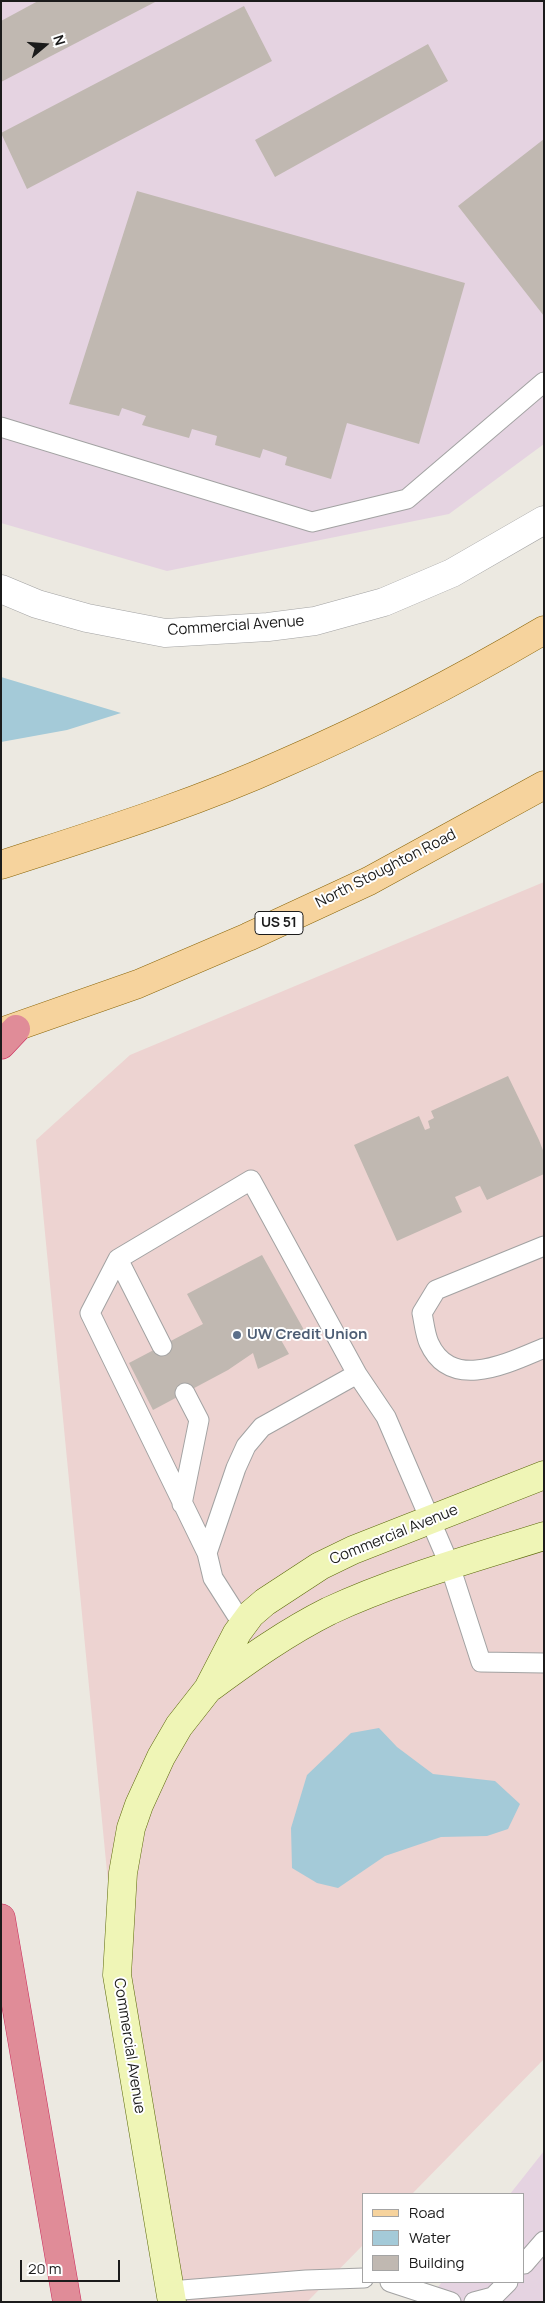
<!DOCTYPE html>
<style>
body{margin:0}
#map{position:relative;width:545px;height:2303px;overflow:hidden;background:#ece9e1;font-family:Manrope,sans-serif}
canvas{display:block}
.frame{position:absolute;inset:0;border:2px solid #1b1b1b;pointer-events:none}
.legend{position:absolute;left:362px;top:2193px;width:162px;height:90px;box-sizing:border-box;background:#fff;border:1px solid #a4a4a4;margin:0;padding:6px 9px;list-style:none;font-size:15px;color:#1b1b1b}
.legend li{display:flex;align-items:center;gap:10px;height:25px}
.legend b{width:25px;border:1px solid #a4a4a4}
.north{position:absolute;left:20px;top:20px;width:50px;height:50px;-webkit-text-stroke:4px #fff;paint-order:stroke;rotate:72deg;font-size:14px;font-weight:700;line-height:20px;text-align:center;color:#1b1b1b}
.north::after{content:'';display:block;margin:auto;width:18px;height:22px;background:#1b1b1b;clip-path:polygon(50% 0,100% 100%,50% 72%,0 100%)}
.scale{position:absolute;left:20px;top:2260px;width:100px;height:22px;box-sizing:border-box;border:2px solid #1b1b1b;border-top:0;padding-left:6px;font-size:15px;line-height:18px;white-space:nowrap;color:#1b1b1b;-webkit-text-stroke:4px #fff;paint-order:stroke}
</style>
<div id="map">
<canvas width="545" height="2303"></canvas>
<div class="frame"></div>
<ul class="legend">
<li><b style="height:6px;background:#f6d39d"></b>Road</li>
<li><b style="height:14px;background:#a4cad8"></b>Water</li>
<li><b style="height:14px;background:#c0b8b1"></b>Building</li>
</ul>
<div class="north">N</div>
<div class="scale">20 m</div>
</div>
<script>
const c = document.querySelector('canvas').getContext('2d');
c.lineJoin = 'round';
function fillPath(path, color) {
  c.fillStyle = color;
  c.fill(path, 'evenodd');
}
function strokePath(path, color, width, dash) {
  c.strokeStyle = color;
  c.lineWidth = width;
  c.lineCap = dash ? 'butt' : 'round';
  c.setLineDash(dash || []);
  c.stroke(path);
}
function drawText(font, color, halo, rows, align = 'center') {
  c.font = font + ' Manrope,sans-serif';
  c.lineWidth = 4;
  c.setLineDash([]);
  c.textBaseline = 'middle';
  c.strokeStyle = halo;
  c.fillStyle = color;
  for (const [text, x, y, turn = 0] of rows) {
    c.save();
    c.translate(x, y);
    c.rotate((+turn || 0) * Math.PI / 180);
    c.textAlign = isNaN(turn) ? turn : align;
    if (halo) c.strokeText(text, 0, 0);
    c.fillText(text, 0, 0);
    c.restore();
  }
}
const commercial = new Path2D(`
 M544,882V2059L412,2194H364V2244L307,2302H172L117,1975L36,1140L130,1055Z`);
const industrial = new Path2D(`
 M1,1H544V444L449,514L167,571L1,523Z
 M544,2151V2302H426L442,2282H524V2194H510Z`);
const water = new Path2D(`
 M1,677L121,713L67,730L1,742Z
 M379,1728L397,1747L433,1774L495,1781L520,1804L508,1829L487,1836L441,1837L385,1856L338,1888L317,1883L292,1868L291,1828L307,1775L351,1733Z`);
const building = new Path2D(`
 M38,1H157L1,82V21Z
 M244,6L272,61L27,189L1,133Z
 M428,44L448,81L275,177L255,140Z
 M544,139V316L458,206Z
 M137,191L465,283L419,444L347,423L331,479L285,465L287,457L263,449L260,458L215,445L217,436L192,429L189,438L142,425L146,416L122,408L119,416L69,404Z
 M508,1076L539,1140L544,1153V1174L487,1200L480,1186L455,1197L462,1212L397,1241L354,1145L419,1116L425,1130L430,1128L428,1121L434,1118L431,1111Z
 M262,1255L304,1330L281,1340L289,1354L258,1369L253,1353L228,1370L153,1410L129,1363L203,1324L187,1294Z`);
const lane = new Path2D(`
 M1,427L312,522L407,499L544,382
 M544,1246L436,1290L422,1313C424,1322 425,1334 429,1343C451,1392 508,1363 544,1348
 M118,1259L162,1346
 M182,1504L199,1420L185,1393
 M207,1553L90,1313L118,1259L251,1180L357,1374
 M243,1625L213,1578L207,1553L236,1468L246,1446L262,1427L357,1374L386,1417L450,1566L481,1662L544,1663
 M524,2264L544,2241
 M390,2282L451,2302
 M170,2291L306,2280L364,2278
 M474,2302L493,2297L508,2282`);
const street = new Path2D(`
 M1,589L37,604L87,618L165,633L268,627L315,621L384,602L452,573L544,520`);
const secondary = new Path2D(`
 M211,1687C249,1659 287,1632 329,1611C395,1580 474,1558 544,1536
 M172,2302L117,1975L123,1873L131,1828L139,1805L161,1757L179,1726L208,1689L237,1633L251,1614L265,1602L320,1566L353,1550L544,1475`);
const primary = new Path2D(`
 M1,865C96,834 191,805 282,764C372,725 459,680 544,630
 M1,1032L138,984L248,937L369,881L544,785`);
const highway = new Path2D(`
 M1,1045L16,1029
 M1,1918L67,2302`);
const markers = [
 [237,1335,5,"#5c6f8a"]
];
const shields = [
 [279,923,48]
];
const shieldNames = [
 ["US 51",279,923]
];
const streetNames = [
 ["Commercial Avenue",236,626,-4],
 ["North Stoughton Road",386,869,-27],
 ["Commercial Avenue",394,1535,-22],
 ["Commercial Avenue",129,2046,81]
];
const serviceNames = [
 ["UW Credit Union",247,1335]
];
fillPath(commercial, '#edd3d1');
fillPath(industrial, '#e5d3e1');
fillPath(water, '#a4cad8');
fillPath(building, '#c0b8b1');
strokePath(lane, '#a2a2a2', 21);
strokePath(street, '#a2a2a2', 29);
strokePath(secondary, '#5c6a0b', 29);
strokePath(primary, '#8a6508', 29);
strokePath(highway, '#cb2d5d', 29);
strokePath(lane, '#fff', 19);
strokePath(street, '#fff', 28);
strokePath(secondary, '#eff5b6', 28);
strokePath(primary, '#f6d39d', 28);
strokePath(highway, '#e08c98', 28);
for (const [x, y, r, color] of markers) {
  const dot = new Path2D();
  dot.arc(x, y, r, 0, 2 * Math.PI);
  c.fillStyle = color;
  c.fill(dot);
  strokePath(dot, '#fff', 2);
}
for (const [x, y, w] of shields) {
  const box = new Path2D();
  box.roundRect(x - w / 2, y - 11.5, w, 23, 4);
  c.fillStyle = '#fff';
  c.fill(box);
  strokePath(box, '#1b1b1b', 1);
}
drawText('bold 14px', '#1b1b1b', null, shieldNames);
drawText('15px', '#1b1b1b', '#fff', streetNames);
drawText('bold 15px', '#4e5e75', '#fff', serviceNames, 'left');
</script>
